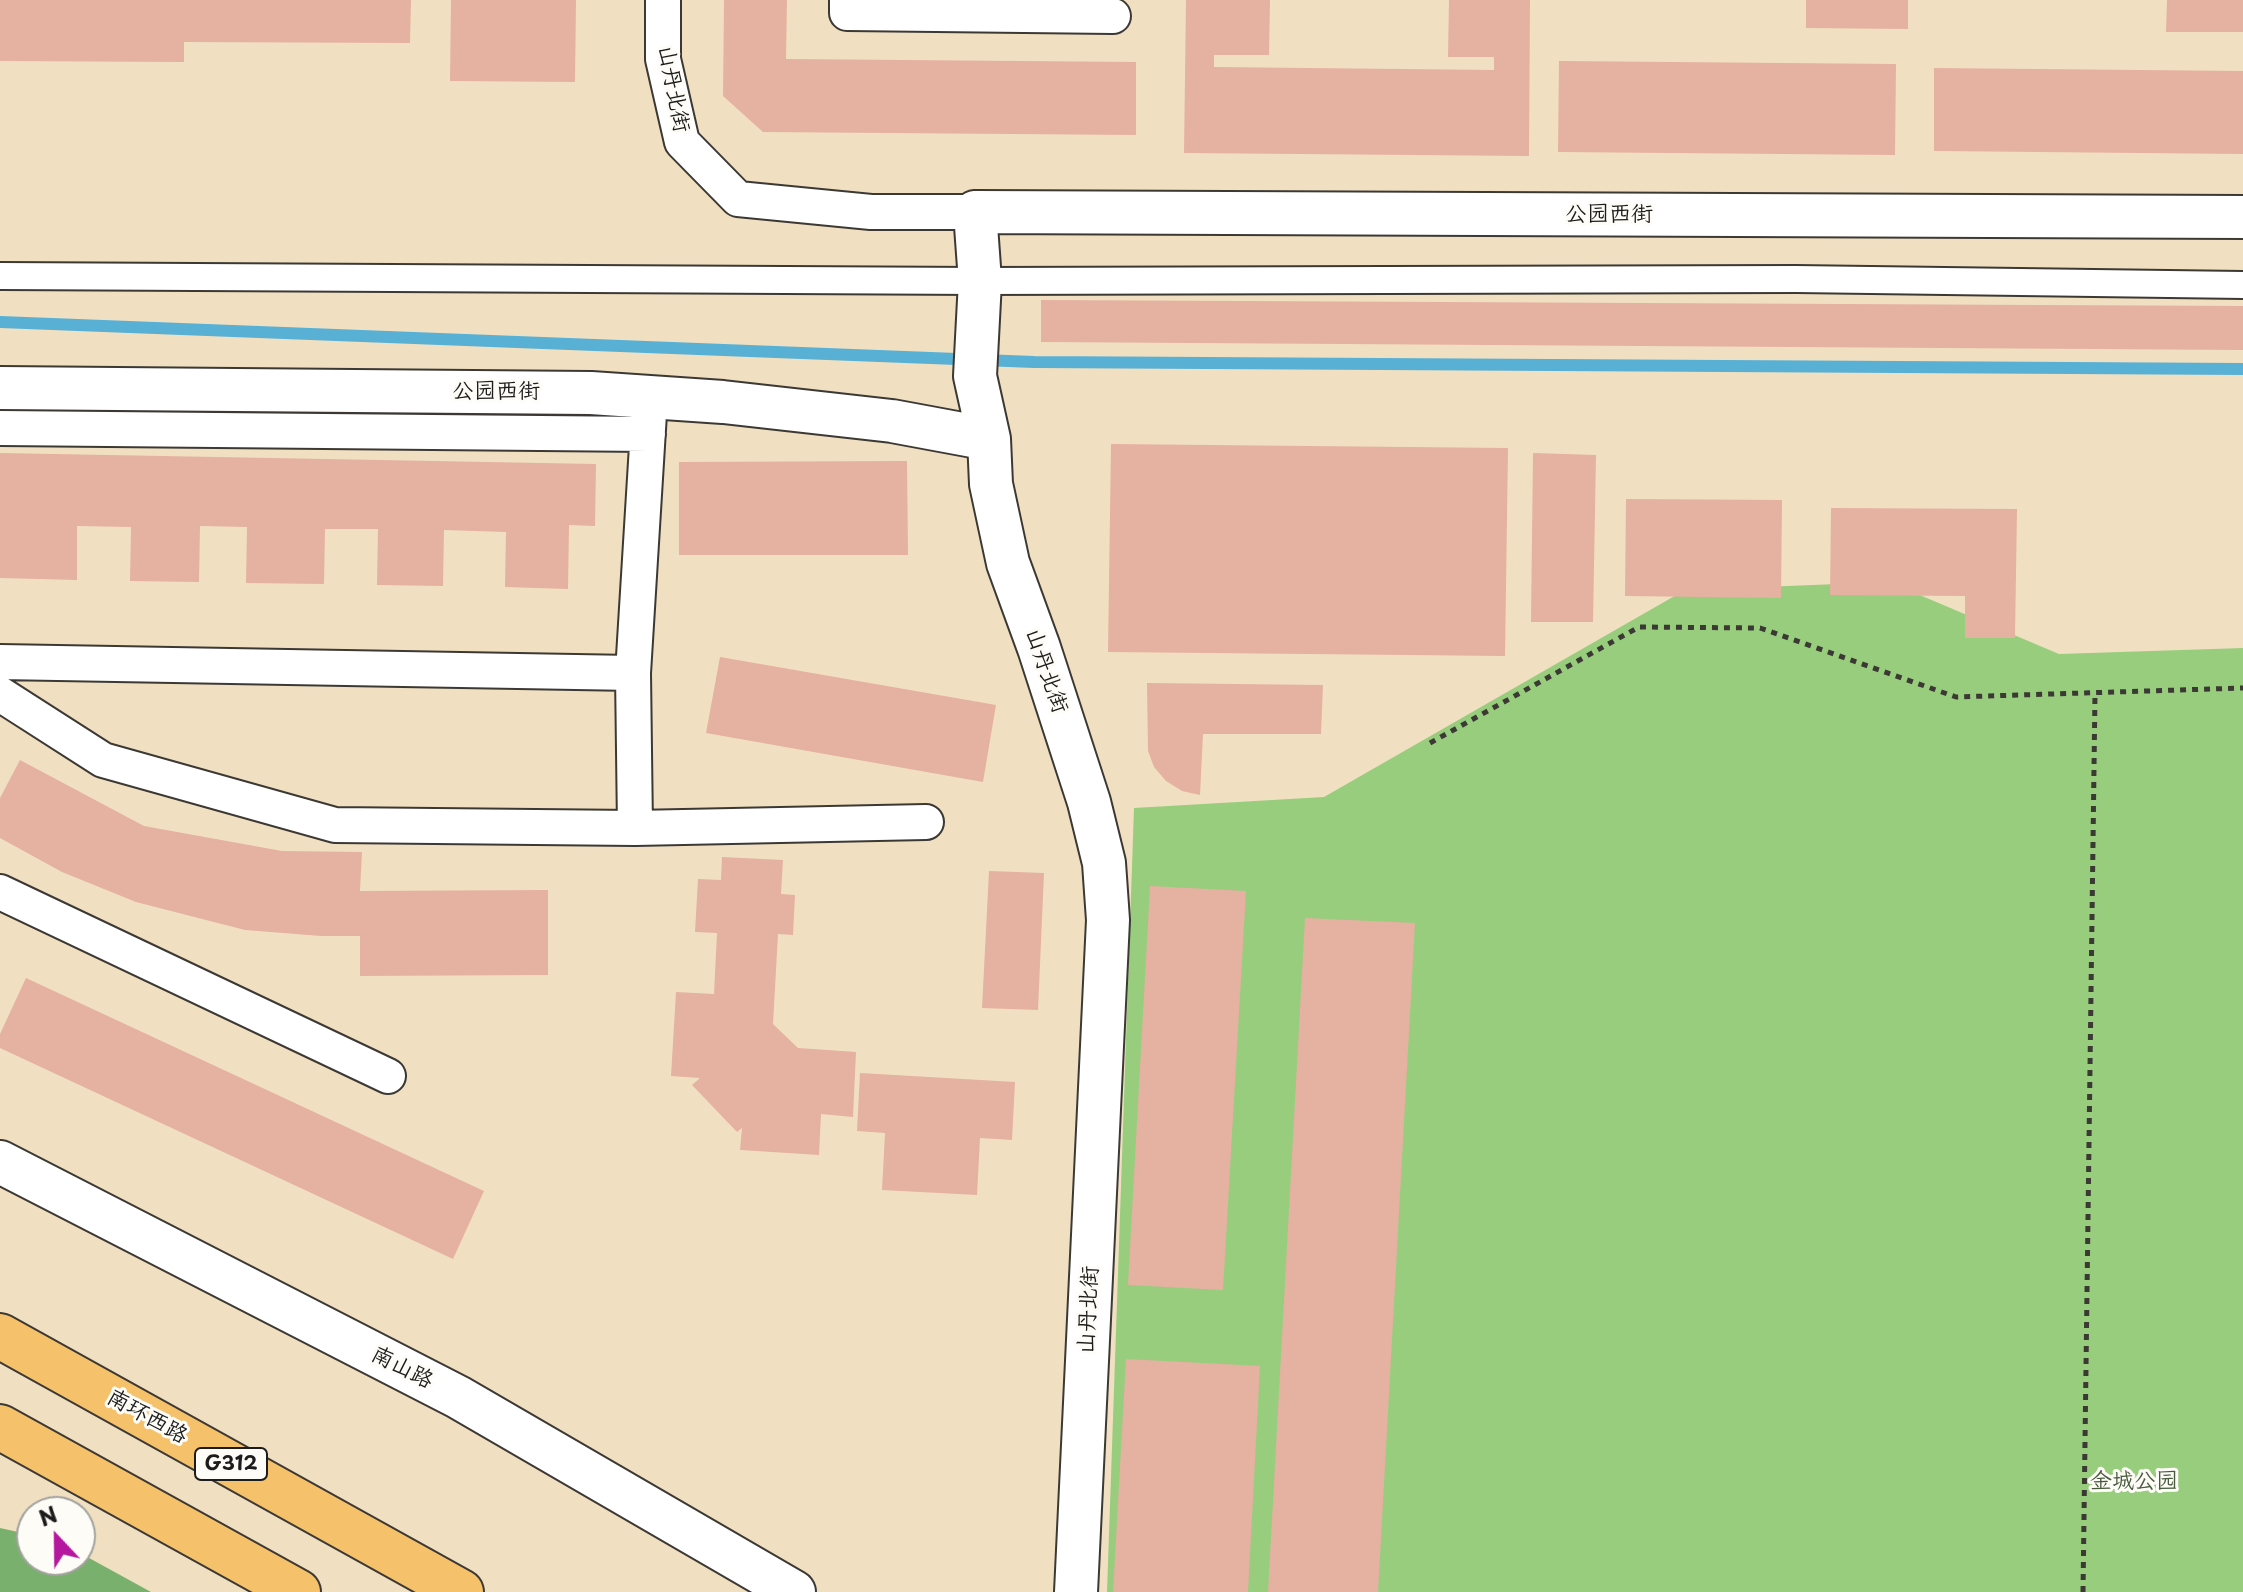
<!DOCTYPE html>
<meta charset="utf-8">
<style>
body{margin:0}
#map{position:relative;width:2243px;height:1592px;overflow:hidden;background:#f0e0c1;font-family:"Playpen Sans",sans-serif}
canvas{display:block}
.north{position:absolute;left:16px;top:1496px;width:80px;height:80px;box-sizing:border-box;background:#fdfcf7;border:2px solid #a3a29f;border-radius:50%;rotate:338deg;font-size:22px;font-weight:700;line-height:32px;text-align:center;color:#1c1c1c}
.north::after{content:'';display:block;margin:auto;width:28px;height:36px;background:#b5179e;clip-path:polygon(50% 0,100% 100%,50% 72%,0 100%)}
</style>
<div id="map">
<canvas width="2243" height="1592"></canvas>
<div class="north">N</div>
</div>
<script>
const c = document.querySelector('canvas').getContext('2d');
c.lineJoin = 'round';
function fillPath(path, color) {
  c.fillStyle = color;
  c.fill(path, 'evenodd');
}
function strokePath(path, color, width, dash) {
  c.strokeStyle = color;
  c.lineWidth = width;
  c.lineCap = dash ? 'butt' : 'round';
  c.setLineDash(dash || []);
  c.stroke(path);
}
function drawText(font, color, halo, rows, align = 'center') {
  c.font = font + ' "Playpen Sans","LXGW WenKai TC",sans-serif';
  c.lineWidth = 6;
  c.setLineDash([]);
  c.textBaseline = 'middle';
  c.strokeStyle = halo;
  c.fillStyle = color;
  for (const [text, x, y, turn = 0] of rows) {
    c.save();
    c.translate(x, y);
    c.rotate((+turn || 0) * Math.PI / 180);
    c.textAlign = isNaN(turn) ? turn : align;
    if (halo) c.strokeText(text, 0, 0);
    c.fillText(text, 0, 0);
    c.restore();
  }
}
const green = new Path2D(`
 M1889,582L2059,654L2243,648V1592H1107L1134,808L1324,797L1685,590Z`);
const forest = new Path2D(`
 M0,1528L32,1535V1560H80V1553L151,1592H0Z`);
const stream = new Path2D(`
 M0,322L1034,362L2243,369`);
const building = new Path2D(`
 M0,0H411L410,43L184,42V62L0,61Z
 M451,0H576L575,82L450,81Z
 M724,0H787L786,59L1136,62V135L763,132L723,96Z
 M1186,0H1270L1269,55H1214V67L1494,70V57H1448L1449,0H1530L1529,156L1184,153Z
 M1806,0H1908V29L1806,28Z
 M2167,0H2243V32H2166Z
 M1559,61L1896,64L1895,155L1558,152Z
 M1934,68L2243,71V154L1934,151Z
 M1041,300L2243,306V350L1041,342Z
 M1111,444L1508,448L1505,656L1108,652Z
 M0,453L596,464L595,526L569,525L568,589L505,587L506,532L444,530L443,586L377,585L378,529H325L324,584L246,583L247,527L200,526L199,582L130,581L131,527L77,526V580L0,578Z
 M1533,453L1596,455L1593,622H1531Z
 M907,461L908,555H679V462Z
 M1626,499L1782,500L1781,598L1625,596Z
 M1831,508L2017,509L2015,638H1965V596L1830,595Z
 M720,657L996,705L983,782L706,733Z
 M1147,683L1323,685L1321,734H1203L1200,795L1182,791L1166,781L1154,767L1148,751Z
 M20,760L144,826L282,851L362,852L360,891L548,890V975L360,976V936H321L245,930L136,902L62,872L0,838V798Z
 M722,857L783,860L781,894L795,895L793,935L778,934L773,1024L798,1048L856,1052L853,1117L821,1114L819,1155L740,1150L742,1128L737,1132L692,1085L700,1078L671,1076L676,992L714,994L717,933L695,932L698,879L721,880Z
 M989,871L1044,873L1038,1010L982,1008Z
 M1150,886L1246,891L1223,1290L1128,1285Z
 M1305,918L1415,923L1378,1592H1268Z
 M26,978L484,1191L453,1259L0,1048V1034Z
 M860,1073L1015,1082L1012,1140L980,1138L977,1195L882,1190L885,1133L857,1131Z
 M1126,1359L1260,1366L1248,1592H1113Z`);
const path = new Path2D(`
 M1430,743L1639,627L1760,628L1956,697L2243,688
 M2083,1592L2095,693`);
const pedestrian = new Path2D(`
 M0,276L980,281L1796,279L2243,285`);
const minor = new Path2D(`
 M663,0V59L682,142L738,199L871,212H975
 M847,0V13L1113,16
 M0,428L648,434
 M0,662L633,673L650,397
 M0,694L103,760L335,825L635,828L633,673
 M635,828L926,822
 M0,892L388,1076`);
const tertiary = new Path2D(`
 M0,388L591,393L723,402L892,421L989,439
 M0,1162L458,1397L794,1592
 M1076,1592L1108,920L1104,863L1089,802L1039,648L1008,563L991,484L989,439L975,376L980,281L975,212L2243,217`);
const trunk = new Path2D(`
 M0,1336L461,1592
 M0,1427L298,1592`);
const shields = [
 [231,1464,72]
];
const shieldNames = [
 ["G312",231,1464]
];
const streetNames = [
 ["山丹北街",673,89,79],
 ["公园西街",1609,215],
 ["公园西街",496,392],
 ["山丹北街",1046,671,71],
 ["山丹北街",1089,1310,-87],
 ["南山路",402,1368,27],
 ["南环西路",147,1417,29]
];
const parkNames = [
 ["金城公园",2134,1482]
];
fillPath(green, '#98cd7e');
fillPath(forest, '#7ab06d');
strokePath(stream, '#58b0d5', 12);
fillPath(building, '#e5b1a1');
strokePath(pedestrian, '#3c3935', 30);
strokePath(minor, '#3c3935', 38);
strokePath(tertiary, '#3c3935', 46);
strokePath(trunk, '#3c3935', 48);
strokePath(path, '#3c3935', 5, [6, 6]);
strokePath(pedestrian, '#fff', 26);
strokePath(minor, '#fff', 34);
strokePath(tertiary, '#fff', 42);
strokePath(trunk, '#f5c16b', 44);
for (const [x, y, w] of shields) {
  const box = new Path2D();
  box.roundRect(x - w / 2, y - 16, w, 32, 6);
  c.fillStyle = '#fdfcf7';
  c.fill(box);
  strokePath(box, '#1c1c1c', 2);
}
drawText('bold 20px', '#1c1c1c', null, shieldNames);
drawText('22px', '#1c1c1c', '#fdfcf7', streetNames);
drawText('22px', '#475a3e', '#fdfcf7', parkNames);
</script>
